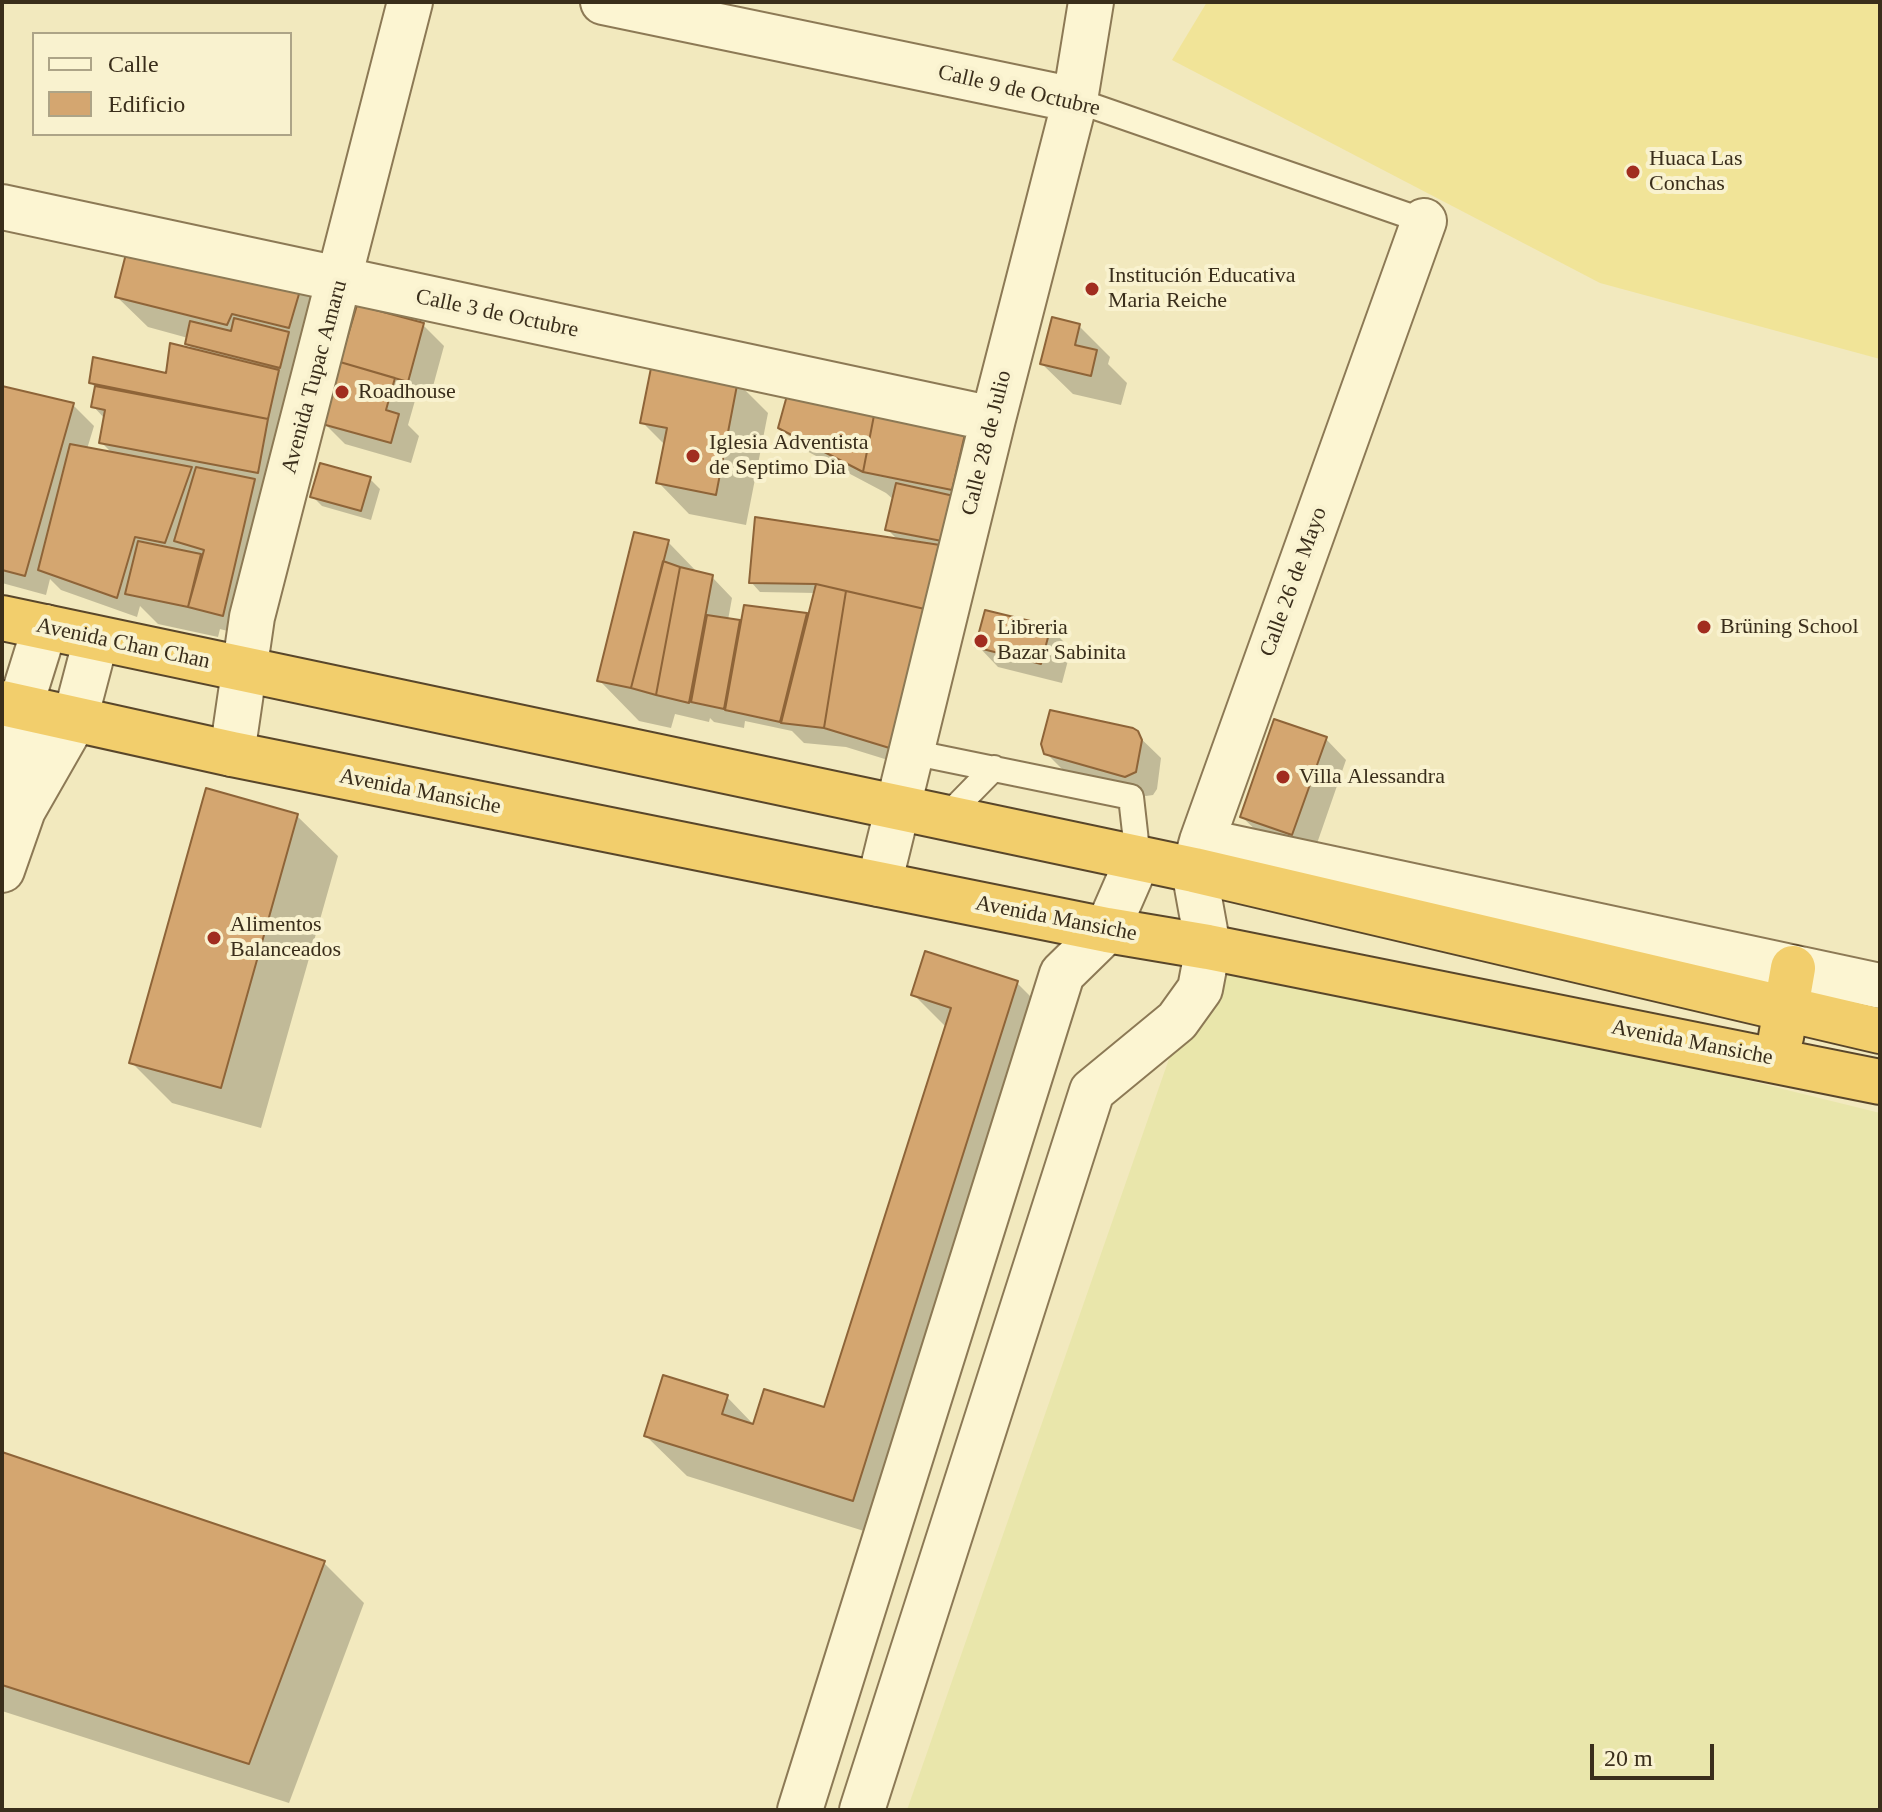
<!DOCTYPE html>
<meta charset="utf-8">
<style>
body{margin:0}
#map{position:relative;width:1882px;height:1812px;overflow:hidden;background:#f2e9be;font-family:"Times New Roman",serif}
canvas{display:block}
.frame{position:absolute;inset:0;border:4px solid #3a2e1b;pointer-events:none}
.legend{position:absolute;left:32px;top:32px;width:260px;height:104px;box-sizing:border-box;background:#f9f2cf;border:2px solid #ada487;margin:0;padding:10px 14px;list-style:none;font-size:24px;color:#3a2e1b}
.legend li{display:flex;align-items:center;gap:16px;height:40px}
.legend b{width:40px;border:2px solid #ada487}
.scale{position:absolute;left:1590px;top:1744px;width:124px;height:36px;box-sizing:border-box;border:4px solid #3a2e1b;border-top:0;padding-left:10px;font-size:24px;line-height:28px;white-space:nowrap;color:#3a2e1b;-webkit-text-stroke:6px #f9f2cf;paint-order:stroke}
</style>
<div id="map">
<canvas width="1882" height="1812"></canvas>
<div class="frame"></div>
<ul class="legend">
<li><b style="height:10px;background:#fcf5d2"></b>Calle</li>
<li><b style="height:22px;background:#d4a670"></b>Edificio</li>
</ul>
<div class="scale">20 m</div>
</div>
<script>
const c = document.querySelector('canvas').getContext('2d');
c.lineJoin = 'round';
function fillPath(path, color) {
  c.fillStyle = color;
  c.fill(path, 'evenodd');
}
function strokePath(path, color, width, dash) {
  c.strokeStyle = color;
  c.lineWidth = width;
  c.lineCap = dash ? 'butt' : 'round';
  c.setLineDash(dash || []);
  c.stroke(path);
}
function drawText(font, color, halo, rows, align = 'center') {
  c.font = font + ' "Times New Roman",serif';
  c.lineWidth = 8;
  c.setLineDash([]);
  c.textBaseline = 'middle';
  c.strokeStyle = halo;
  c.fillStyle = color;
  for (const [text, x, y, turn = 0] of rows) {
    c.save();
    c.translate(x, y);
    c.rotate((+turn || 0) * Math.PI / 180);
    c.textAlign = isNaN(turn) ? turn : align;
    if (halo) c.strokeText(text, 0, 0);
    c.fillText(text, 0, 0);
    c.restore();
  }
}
const farmland = new Path2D(`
 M1208,947L1880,1113V1810H907Z`);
const sand = new Path2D(`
 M1207,2H1880V359L1600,283L1172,60Z`);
const shadow = new Path2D(`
 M303,279L334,310L243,635L220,629L218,637L158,624L140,606L137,617L61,590L50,579L46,595L2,583V388L73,405L94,426L87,449L113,454L101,442L105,419L93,406L96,388L91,383L167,375L194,351L187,343L188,338L148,327L117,297Z
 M423,325L444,346L429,401L416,397L408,425L419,436L411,463L345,444L325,424Z
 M1079,326L1110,357L1108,364L1127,383L1121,405L1073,394L1042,364Z
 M737,382L768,413L746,525L689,514L659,483L666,446L642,422Z
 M967,422L998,453L917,769L846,747L804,743L792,731L745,721L744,728L714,722L710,718L709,722L675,714L671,728L639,721L599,680L668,542L699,574L712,577L732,598L728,620L739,622L742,625L806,615L809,618L816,593L760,592L751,582L898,540L887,529L894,500L886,493L801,448L780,427Z
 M370,479L380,489L371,520L322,506L312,496Z
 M1050,628L1071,649L1062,683L998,667L978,646Z
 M1132,730L1161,758L1157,789L1153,795L1146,796L1067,774L1046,753Z
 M1326,739L1346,760L1313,855L1263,837L1242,817Z
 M297,816L338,856L261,1128L172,1103L131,1062Z
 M1017,983L1057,1023L893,1540L687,1476L646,1436L727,1397L754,1425L825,1410L946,1027L913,994Z
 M2,1454L324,1563L364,1603L289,1803L2,1711Z`);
const building = new Path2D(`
 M130,238L304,277L289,328L232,314L227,325L115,297Z
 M357,305L424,323L408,382L340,362Z
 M1052,317L1080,324L1075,345L1097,350L1091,376L1040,364Z
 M234,318L289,332L280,368L185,344L190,321L231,331Z
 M170,343L279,370L268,419L89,383L93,357L166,373Z
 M340,362L395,378L386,410L399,414L391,443L322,424Z
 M652,363L738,380L716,495L656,483L667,428L640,423Z
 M791,381L877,400L863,472L778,428Z
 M2,386L74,403L25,576L2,570Z
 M95,386L268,419L258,473L99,443L105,410L91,407Z
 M877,400L968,421L952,490L863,472Z
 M70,444L192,467L165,543L135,537L117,598L38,570Z
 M320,463L371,477L361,511L310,497Z
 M196,467L255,479L223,616L188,607L204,550L174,541Z
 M896,483L954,496L947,542L885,530Z
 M755,517L940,545L929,610L816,584L749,583Z
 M634,532L669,540L631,688L597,681Z
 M138,541L201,554L188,607L125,594Z
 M663,561L680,567L656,695L631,688Z
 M680,567L713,575L689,703L656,695Z
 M816,584L846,591L824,728L781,723Z
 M846,591L929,610L896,750L824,728Z
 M744,605L807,613L780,722L725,710Z
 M985,610L1051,626L1041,664L975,647Z
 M707,615L740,620L724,709L691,702Z
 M1050,710L1133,728L1138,731L1142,740L1136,772L1125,777L1044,754L1041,744Z
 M1274,719L1327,737L1292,835L1240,817Z
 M206,788L298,814L221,1088L129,1063Z
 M925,951L1018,981L853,1501L644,1436L663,1375L728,1395L722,1414L753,1424L764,1389L824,1407L951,1008L911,995Z
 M2,1452L325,1561L249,1764L2,1685Z`);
const service = new Path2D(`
 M1075,100L1424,221
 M911,752L1131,797L1138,859
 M945,818L994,768`);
const minor = new Path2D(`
 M603,2L1075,100
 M2,207L993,419
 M45,627L20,707L23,810L75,719L96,639
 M1202,841L1880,986
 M2,870L23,810
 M879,884L993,419L1075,100L1091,2
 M800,1810L1062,974L1107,930L1138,859
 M862,1810L1092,1091L1177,1021L1200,989L1208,947L1194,870L1202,841L1424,221`);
const tertiary = new Path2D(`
 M232,754L252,617L410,2`);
const trunk = new Path2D(`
 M2,618L1194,870L1880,1031
 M2,703L232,754L1107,930L1208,947L1880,1082
 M1781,1037L1793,968`);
const markers = [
 [1633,172,8,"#a12d1f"],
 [1092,289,8,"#a12d1f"],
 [342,392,8,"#a12d1f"],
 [693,456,8,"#a12d1f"],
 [1704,627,8,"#a12d1f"],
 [981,641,8,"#a12d1f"],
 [1283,777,8,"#a12d1f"],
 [214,938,8,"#a12d1f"]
];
const streetNames = [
 ["Calle 9 de Octubre",1019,91,13],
 ["Calle 3 de Octubre",497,314,12],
 ["Avenida Tupac Amaru",315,377,-75],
 ["Calle 28 de Julio",987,443,-76],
 ["Calle 26 de Mayo",1294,582,-70],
 ["Avenida Chan Chan",123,644,12],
 ["Avenida Mansiche",420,792,11],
 ["Avenida Mansiche",1056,919,11],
 ["Avenida Mansiche",1692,1043,11]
];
const poiNames = [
 ["Huaca Las",1649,159],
 ["Conchas",1649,184],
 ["Institución Educativa",1108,276],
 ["Maria Reiche",1108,301],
 ["Roadhouse",358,392],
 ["Iglesia Adventista",709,443],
 ["de Septimo Dia",709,468],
 ["Brüning School",1720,627],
 ["Libreria",997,628],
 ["Bazar Sabinita",997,653],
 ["Villa Alessandra",1299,777],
 ["Alimentos",230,925],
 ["Balanceados",230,950]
];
fillPath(farmland, '#e9e6ab');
fillPath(sand, '#f1e498');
fillPath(shadow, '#0003');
fillPath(building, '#d4a670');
strokePath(building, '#8e6438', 2);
strokePath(service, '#8c7955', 28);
strokePath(minor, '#8c7955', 48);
strokePath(tertiary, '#8c7955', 48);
strokePath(trunk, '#59462a', 48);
strokePath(service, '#fcf5d2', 24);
strokePath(minor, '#fcf5d2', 44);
strokePath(tertiary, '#fcf5d2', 44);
strokePath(trunk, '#f2ce6c', 44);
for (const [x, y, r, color] of markers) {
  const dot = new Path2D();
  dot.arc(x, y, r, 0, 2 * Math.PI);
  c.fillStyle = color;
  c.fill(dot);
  strokePath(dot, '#f9f2cf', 3);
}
drawText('22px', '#3a2e1b', '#f9f2cf', streetNames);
drawText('22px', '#3a2e1b', '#f9f2cf', poiNames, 'left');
</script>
